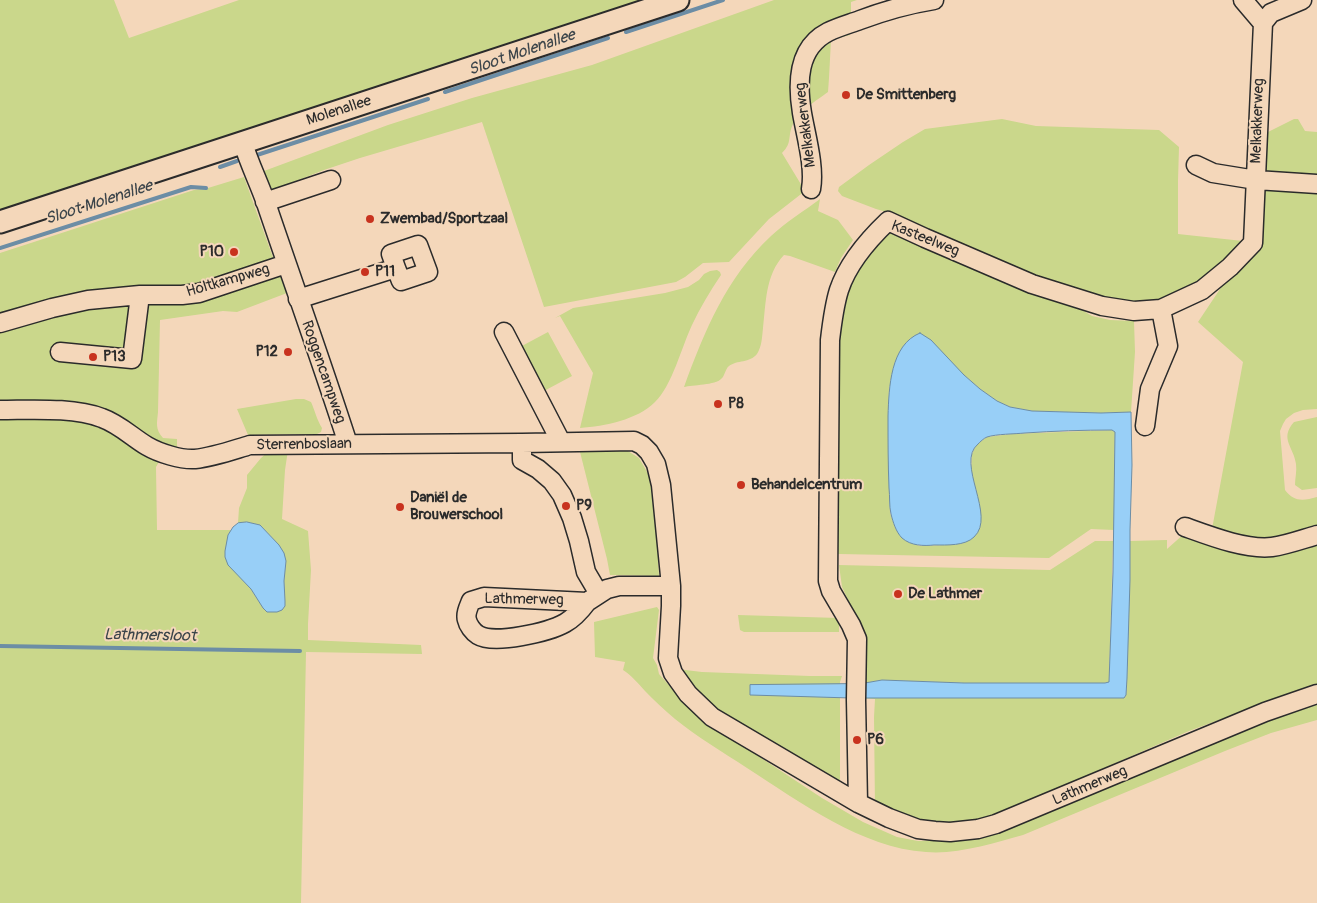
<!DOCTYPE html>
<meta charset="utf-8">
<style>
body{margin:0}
canvas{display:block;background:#f4d7ba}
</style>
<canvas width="1317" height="903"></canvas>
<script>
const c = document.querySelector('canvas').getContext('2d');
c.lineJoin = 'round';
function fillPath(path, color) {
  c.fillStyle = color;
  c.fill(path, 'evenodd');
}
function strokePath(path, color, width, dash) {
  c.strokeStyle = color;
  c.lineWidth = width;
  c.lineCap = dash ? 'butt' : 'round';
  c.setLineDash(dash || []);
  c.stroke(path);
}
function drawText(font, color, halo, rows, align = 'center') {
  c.font = font + ' Pangolin,sans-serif';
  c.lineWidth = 4;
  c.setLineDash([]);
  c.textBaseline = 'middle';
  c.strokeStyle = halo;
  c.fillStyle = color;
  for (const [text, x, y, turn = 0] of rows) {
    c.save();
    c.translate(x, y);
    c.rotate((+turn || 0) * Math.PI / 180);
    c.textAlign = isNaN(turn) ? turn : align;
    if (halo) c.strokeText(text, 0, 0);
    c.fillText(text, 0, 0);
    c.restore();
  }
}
const green = new Path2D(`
 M0,0H114L129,38L239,0H649L0,213Z
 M774,0H857L851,2V18L850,35L831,40L829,78L828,92C817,100 798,112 793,124C787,137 793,142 782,153L805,191L769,219L729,262L703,263L685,277L676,282L544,307L482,122L360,158L324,170L271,191L264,171L388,125L472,98L592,65Z
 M1002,119L1036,126L1159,130L1179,147L1178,181V234L1243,241L1241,247L1198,285L1149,307L1060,289L890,213L876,209L842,196L838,191L839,187L869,165L903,142L925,129Z
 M1294,119H1298L1305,131L1317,132V178L1262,174L1264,134Z
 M244,177L271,252L287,293L237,312L223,311L160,320L158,412C157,423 155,429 163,438L177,439V447L160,460L156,467L157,530H231L228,535L243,580L251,589L263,608L267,612H277L285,601L284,581L286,562L279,545L260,525L247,522L238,523L239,508L247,488V475L261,458L271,449L288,450L285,470L282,519L308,531L311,570L308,624V640L421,645L422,654L306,652L301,903H0V253L194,190L208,188Z
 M1261,187L1317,189V409L1303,410L1294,413L1286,419L1283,424L1280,431L1285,490C1294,502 1303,501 1317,497V530L1255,542L1212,529L1243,362L1198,322L1224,283L1253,252Z
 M820,199L818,211L838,220L853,240L841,258L835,272L790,256L784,255C765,275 766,304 763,328C762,337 762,346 757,354C750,363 737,360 729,366C725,369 725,376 721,379C716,385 692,385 684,387C705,330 726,278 771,236C786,222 804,211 820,199Z
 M885,229L1052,299L1082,310L1092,316L1110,320L1134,321L1135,352L1131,412L1101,413L1032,411L1010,407L997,401L980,389L964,375L889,387L888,439L889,478L890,513L896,529L919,546L947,545L964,543L980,527V510L971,470L972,454L976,445L987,437L1011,434L1112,430L1115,432L1114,530L1091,529L1049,558L838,554L836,506V339L847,282Z
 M717,270L720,272L721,275C710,291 700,308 692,325C682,346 672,386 655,402C637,420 605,426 580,428L593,373L560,316L555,318L573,308L665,293L688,287L699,280L704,274L710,271Z
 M548,332L572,376L544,391L520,347Z
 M296,399H304L311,402C315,411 317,420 322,428L321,432L313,436L299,434L248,435L237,409Z
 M1317,417V488L1302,490L1295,485C1295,478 1297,471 1296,464C1294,447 1279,439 1294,422Z
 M579,448H623L639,458L646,470L650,478L655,526L660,543L658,561L659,575L660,576L610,575L607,559Z
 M1185,533L1206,539L1317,541V684L1189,731L1026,802L986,817L952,826H929L875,808L874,717L875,699L861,698H1124L1126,695L1127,678L1130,541L1167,540V549Z
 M1095,541H1113L1109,682L1105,683H964L882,680L861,684L862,629L842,587L839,565L1050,570Z
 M657,607L659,610L653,658L657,665L659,674L685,703L708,723L822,798L863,822L897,837L918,841L947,840L1317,700V720L1271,733L1225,751L1023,835C994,843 956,855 926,852C862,848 800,802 747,768C723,752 697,737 675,719C664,710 654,700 645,691C638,683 631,675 623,670L625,662L595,657L594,622Z
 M738,615L839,618V632H744L740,630Z
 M677,669L702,672L810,676H842L840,682V793L714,711L704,698Z`);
const water = new Path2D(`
 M920,333L931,340L964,375L980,389L997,401L1010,407L1032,411L1101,413L1131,412L1132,465L1130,530V580L1127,678L1126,695L1124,698H861L865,683L882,680L964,683H1105L1109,682L1113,572L1115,432L1112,430C1083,430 1054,431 1025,433C1015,434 996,434 987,437C984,438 980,442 978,444C955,463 997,516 974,537C965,546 947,545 934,545C924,546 911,546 902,538C896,532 893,522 891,514C889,506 890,496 889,488C888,464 888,440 888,416C889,388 890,345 920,333Z
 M247,522L260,525L279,545L284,553L286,561L284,581L285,601V606L282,610L277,612H267L263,608L251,589L228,565L225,557V551L228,535L233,527L238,523Z
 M851,684V698L750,695V685Z`);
const stream = new Path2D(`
 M626,32L723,0
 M445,92L608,38
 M257,155L428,99
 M220,167L237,161
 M0,248L191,187L206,188
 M0,646L300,651`);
const minor = new Path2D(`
 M1243,0L1260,20L1264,22
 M243,143C249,163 259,183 266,203C293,283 322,363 348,444
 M1196,165L1213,173L1256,180L1317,184
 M811,189C815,167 806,136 802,113C797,83 797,48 828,32C838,27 849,24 860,20C884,11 909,4 934,0
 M265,202L331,180
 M298,299L396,268L401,281L428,272L418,245L391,254L396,268
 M0,323L52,308L88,300L140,295H182L199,293L286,264
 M504,332L561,442
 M60,352L132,359L140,295
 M0,410C32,410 73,407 102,418C119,424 132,437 147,446C159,453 181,460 195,459C214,457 233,450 250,445L522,443L634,441L642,445L649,452L656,464L661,485L671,586V606L668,658L673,673L688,694L712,717L858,803L889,818L918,829L935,831L950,832L978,829L996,824L1265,712L1317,694
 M1145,426L1150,389L1168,346L1161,309
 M522,443V460L538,469L552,481L562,495L572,518L579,541L586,572L599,594
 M1185,527C1210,536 1246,550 1272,547C1287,545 1303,539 1317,535
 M587,602C581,610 574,618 565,623C549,632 494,645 478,635C473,632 468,625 467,620C465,614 469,606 471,601L484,597L587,602L607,589L619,586H671
 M858,803L856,700L857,639L851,625L831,591L828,581L830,340C832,323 834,306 839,290C848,263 868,240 888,221L925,238L1032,284L1102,306L1134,311L1161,309L1202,290L1230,267L1253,243L1263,23L1271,13L1302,0`);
const major = new Path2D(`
 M0,222L678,0`);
const markers = [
 [846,95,5,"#c8321e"],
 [370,219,5,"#c8321e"],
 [234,252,5,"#c8321e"],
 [365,272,5,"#c8321e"],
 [288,352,5,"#c8321e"],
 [93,357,5,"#c8321e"],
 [718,404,5,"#c8321e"],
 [741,485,5,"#c8321e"],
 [566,506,5,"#c8321e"],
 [400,507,5,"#c8321e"],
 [898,594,5,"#c8321e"],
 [857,740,5,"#c8321e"]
];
const poiNames = [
 ["De Smittenberg",856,95],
 ["Zwembad/Sportzaal",380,219],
 ["P10",224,252,"right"],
 ["P11",375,272],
 ["P12",278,352,"right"],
 ["P13",103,357],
 ["P8",728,404],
 ["Behandelcentrum",751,485],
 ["Daniël de",410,498],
 ["Brouwerschool",410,515],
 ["P9",576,506],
 ["De Lathmer",908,594],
 ["P6",867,740]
];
const streetNames = [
 ["Molenallee",339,111,-18],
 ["Melkakkerweg",1258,121,-88],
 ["Melkakkerweg",806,125,-97],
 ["Kasteelweg",925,239,22],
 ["Holtkampweg",228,281,-16],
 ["Roggencampweg",323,372,71],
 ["Sterrenboslaan",304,445,-1],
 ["Lathmerweg",524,600,1],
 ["Lathmerweg",1090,786,-23]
];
const waterNames = [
 ["Sloot Molenallee",522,53,-19],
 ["Sloot Molenallee",99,203,-18],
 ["Lathmersloot",150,636,1]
];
fillPath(green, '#cad78b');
fillPath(water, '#98cff7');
strokePath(water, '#6c8da5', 1);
strokePath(stream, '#6c8da5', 4);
strokePath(minor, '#2b2b2b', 21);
strokePath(major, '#2b2b2b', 25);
strokePath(minor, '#f4d7ba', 18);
strokePath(major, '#f4d7ba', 21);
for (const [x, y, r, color] of markers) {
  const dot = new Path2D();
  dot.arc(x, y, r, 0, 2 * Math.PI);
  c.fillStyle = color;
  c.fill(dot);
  strokePath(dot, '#f4d7ba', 2);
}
drawText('bold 15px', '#2b2b2b', '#f4d7ba', poiNames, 'left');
drawText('15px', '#2b2b2b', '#f4d7ba', streetNames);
drawText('italic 16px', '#3b444a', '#f4d7ba', waterNames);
</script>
